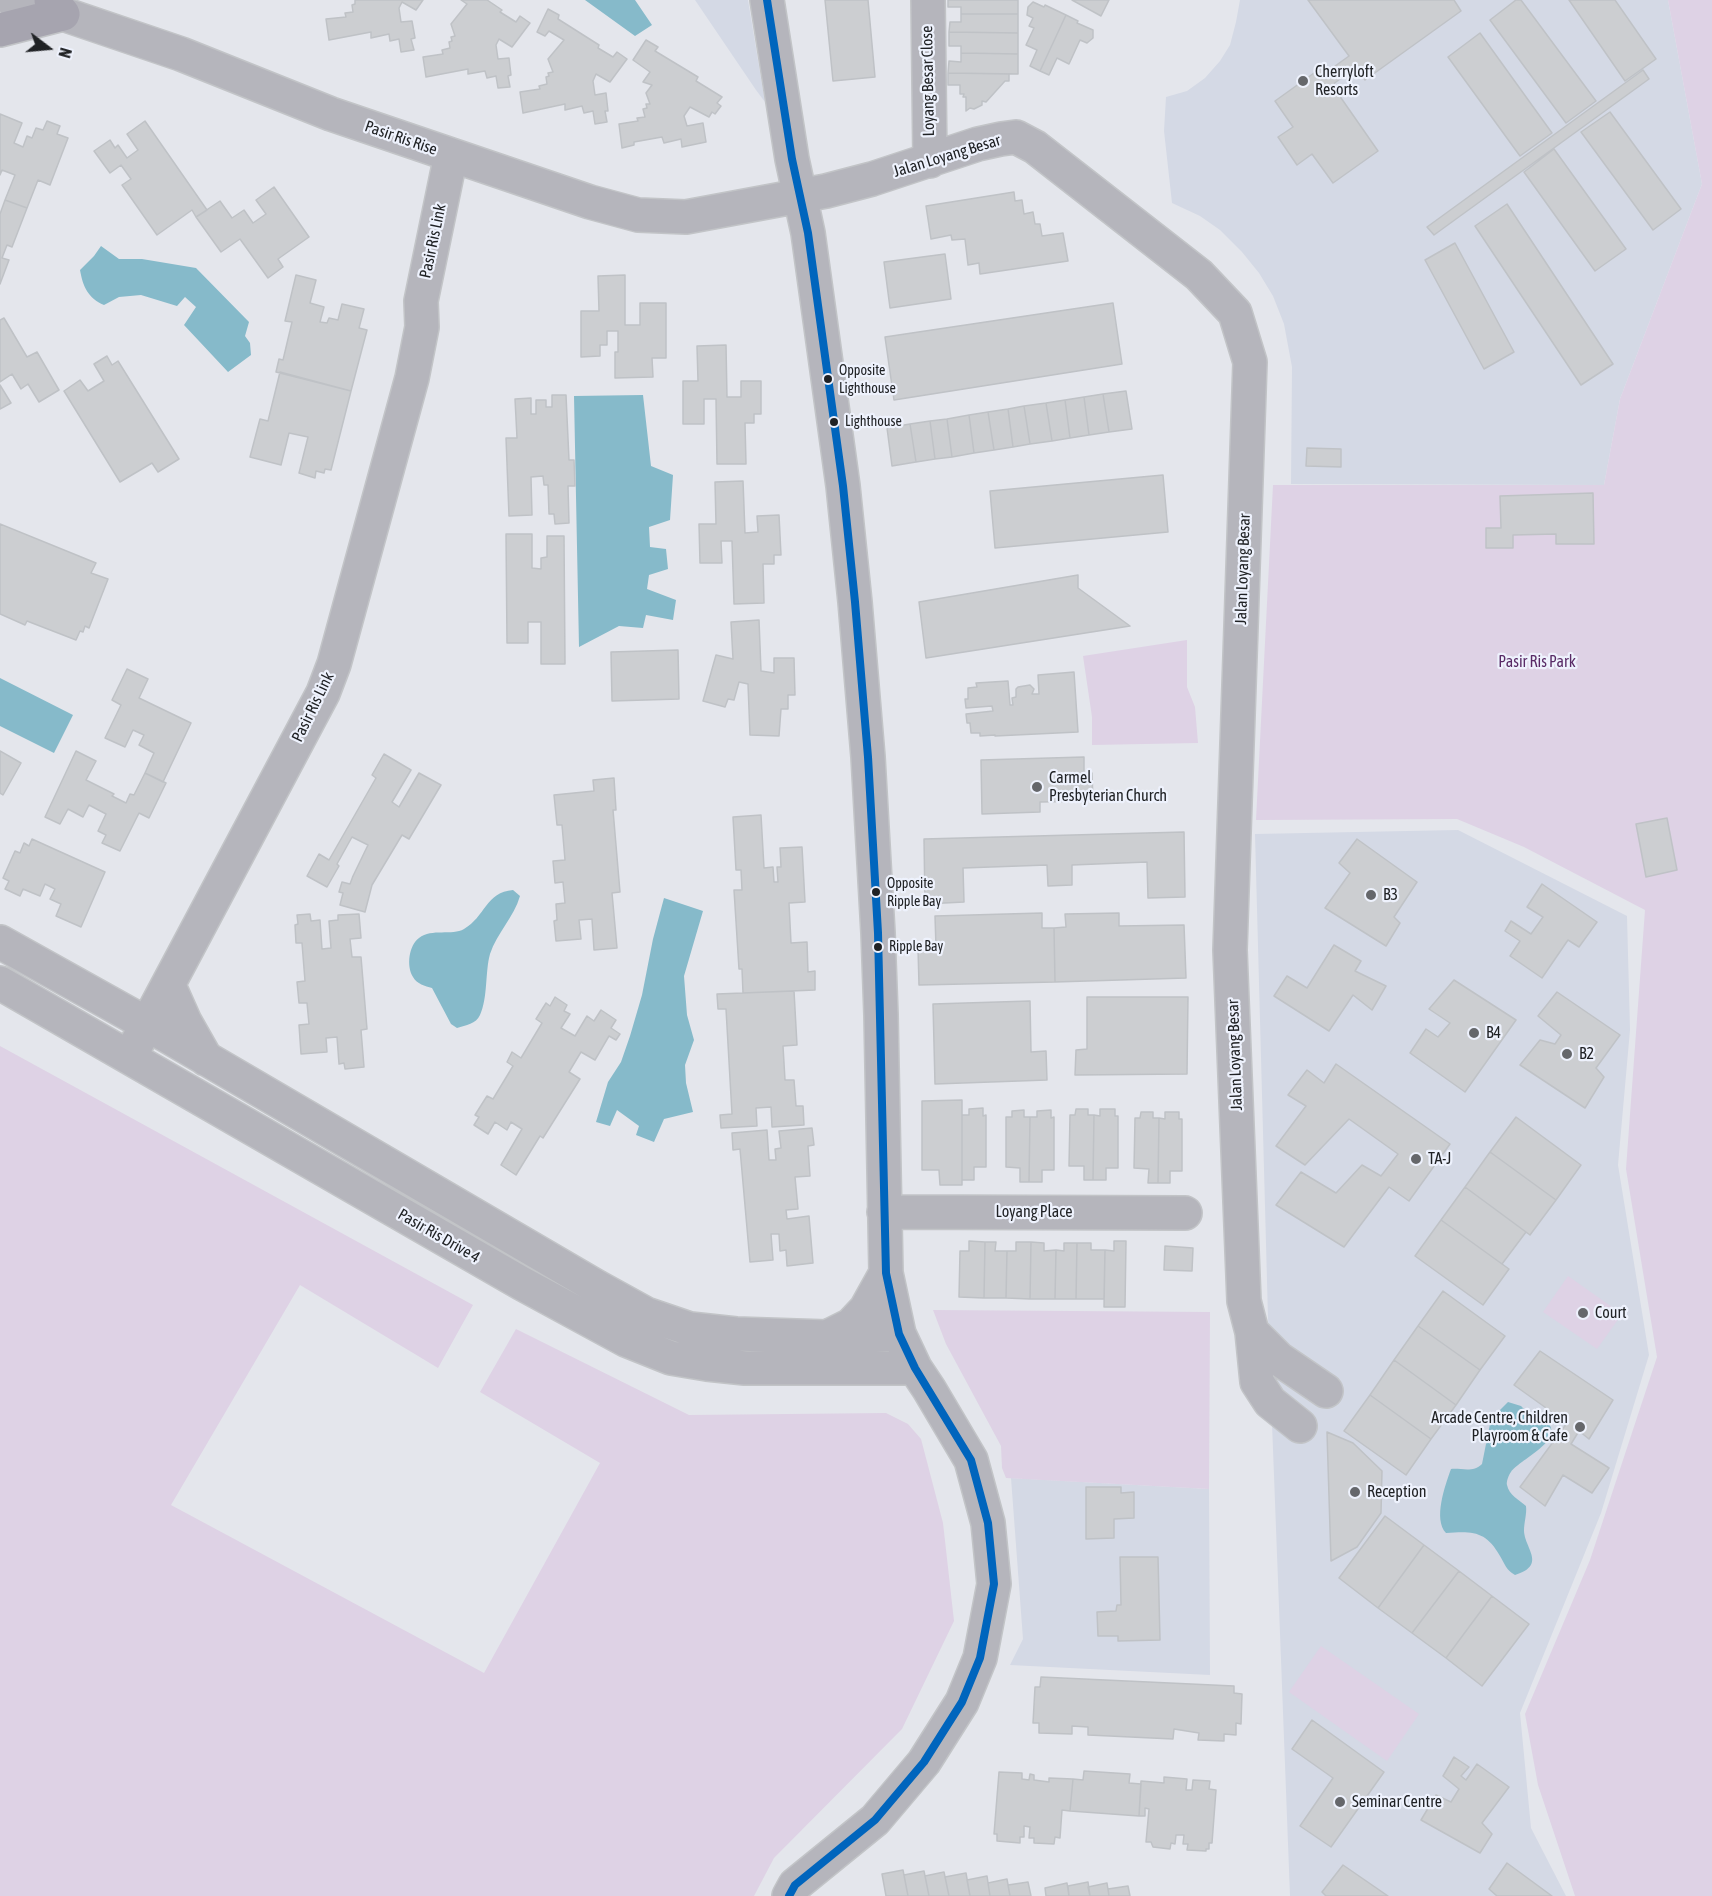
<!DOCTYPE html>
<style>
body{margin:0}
#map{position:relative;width:1712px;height:1896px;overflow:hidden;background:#e4e6ec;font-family:"Asap Condensed",sans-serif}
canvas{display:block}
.north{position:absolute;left:18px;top:18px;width:60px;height:60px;-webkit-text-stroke:4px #eef2fd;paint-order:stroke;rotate:106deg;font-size:16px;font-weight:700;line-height:24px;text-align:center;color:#202225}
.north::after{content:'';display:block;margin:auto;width:21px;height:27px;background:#202225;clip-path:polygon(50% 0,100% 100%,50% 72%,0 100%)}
</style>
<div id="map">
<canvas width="1712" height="1896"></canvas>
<div class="north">N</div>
</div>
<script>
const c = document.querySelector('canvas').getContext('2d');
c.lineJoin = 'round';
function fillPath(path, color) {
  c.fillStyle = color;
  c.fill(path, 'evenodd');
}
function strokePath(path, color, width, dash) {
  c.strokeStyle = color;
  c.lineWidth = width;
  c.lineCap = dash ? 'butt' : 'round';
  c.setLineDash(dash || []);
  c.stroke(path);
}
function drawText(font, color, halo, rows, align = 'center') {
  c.font = font + ' "Asap Condensed",sans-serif';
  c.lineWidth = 4.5;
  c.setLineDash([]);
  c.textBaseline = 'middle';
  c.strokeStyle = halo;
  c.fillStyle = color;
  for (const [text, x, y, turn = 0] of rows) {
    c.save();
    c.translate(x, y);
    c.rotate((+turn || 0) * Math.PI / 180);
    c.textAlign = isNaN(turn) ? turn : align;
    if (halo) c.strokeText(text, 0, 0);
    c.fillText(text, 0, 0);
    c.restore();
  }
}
const built = new Path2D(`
 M695,0H748L765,102L756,90Z
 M1240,0H1668L1702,184L1620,399L1604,485L1291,484L1292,367L1284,324L1273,296L1259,273L1242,252L1220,230L1200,216L1172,203L1164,131L1166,97L1187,91L1205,78L1220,61L1230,45L1236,22Z
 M1458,830L1627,916L1630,1030L1618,1165L1649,1355L1601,1513L1520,1713L1531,1828L1566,1896H1290L1268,1318L1255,834Z
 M1011,1478L1209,1489L1210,1675L1010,1665L1023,1639Z`);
const green = new Path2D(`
 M1668,0H1712V1896H1575L1538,1785L1525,1714L1590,1560L1657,1357L1626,1169L1645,910L1524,847L1457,819L1256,820L1273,485H1604L1620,399L1702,184Z
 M1187,640V687L1195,707L1198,743L1092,745V717L1083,656Z
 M0,1046L473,1305L438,1368L300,1285L171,1505L484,1673L600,1463L480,1392L516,1329L689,1415L886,1413L908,1424L921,1439L943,1523L954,1621L902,1729L774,1858L754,1896H0Z
 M1568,1276L1622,1314L1597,1349L1543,1312Z
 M933,1310L1210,1312L1209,1489L1006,1478L1002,1468L1001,1446L946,1344Z
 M1321,1646L1419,1714L1387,1761L1289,1692Z`);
const water = new Path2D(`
 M585,0H635L652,25L635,36Z
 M101,246L119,259H142L196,268L249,322L245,336L250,343L251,355L228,372L184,325L196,307L185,297L177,306L141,295L119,297L104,305C88,298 83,287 80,270L94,256Z
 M643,395L651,466L673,475L670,520L649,527L650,547L666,549L668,569L649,575L647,589L676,600L673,620L646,615L643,628L619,626L579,647L574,396Z
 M0,678L73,715L54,753L0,726Z
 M513,890L520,896C514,917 497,933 490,954C485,972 488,998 480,1015C476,1024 466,1025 457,1028L451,1024L432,988C425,986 417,984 413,977C406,966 409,945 419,938C432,928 452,936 464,929C485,917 486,892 513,890Z
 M664,898L703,911L684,976L687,1015L694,1040L685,1065L686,1083L693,1112L664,1119L654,1142L636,1135L639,1126L617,1110L610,1126L596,1122L608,1082L621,1062L630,1036L642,995L653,939Z
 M1508,1402L1521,1406L1532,1417C1539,1418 1545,1418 1549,1424C1562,1442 1519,1460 1511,1472C1509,1474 1506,1482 1507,1485C1509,1495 1519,1500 1526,1506C1527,1514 1524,1522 1524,1531C1525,1549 1547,1565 1515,1575C1506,1570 1505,1564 1500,1556C1486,1531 1473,1531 1446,1533C1433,1519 1445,1486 1451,1469C1462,1468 1473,1473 1482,1464L1491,1419Z`);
const building = new Path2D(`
 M355,0H423L416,10L402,2L399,8L401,22L412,21L415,38L411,39L414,50L401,52L399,39L390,41L389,34L371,38V32L329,40L326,19L346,17L345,13L353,12L352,5L355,4Z
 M461,0H487L502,10L500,12L516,22L520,16L530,23L512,47L499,39L496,45L498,59L509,58L511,75L508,76L510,87L498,88L496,76L487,78L485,71L468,74V69L426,77L423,57L443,54L442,50L450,48L449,42L452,41L451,37L455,36L451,24L467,4Z
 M825,0H868L875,77L833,81Z
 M948,0H1018V14H961V7H948Z
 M1072,0H1109L1101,16Z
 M1308,0H1454L1461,11L1365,80L1356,67L1332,85L1378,151L1333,183L1312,154L1297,165L1278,137L1293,127L1275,101L1321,68L1324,74L1349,56Z
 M1516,0H1521L1596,101L1566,123L1490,20Z
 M1569,0H1615L1656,59L1625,81Z
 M1033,2L1044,7L1045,5L1066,15L1040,71L1030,66L1037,50L1026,45L1034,28L1029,26L1033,18L1027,15L1028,7Z
 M548,9L559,15L558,19L599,45L598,48L613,57L617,52L627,59L610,82L596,74L593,81L595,95L606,93L608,111H605L607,122L595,124L593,111L584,113L582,106L565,110V104L523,113L520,92L540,89L539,86L547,84L546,77L549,76L548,73L553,72L548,59L564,40L549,31L545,36L537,32Z
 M961,14H1018V33L949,32L950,22H961Z
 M1066,15L1078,21L1077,23L1093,30V38L1087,43L1080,40L1069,64L1057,58L1049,75L1040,71Z
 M949,32L1018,33V54L961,53V46H949Z
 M1480,33L1552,133L1520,156L1448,57Z
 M646,40L658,47L655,51L698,77L696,81L722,97L717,103L721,106L715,114L712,112L709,117L690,107L684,116L687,126L703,123L706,142L682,147L681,139L664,143L662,137L634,142V145L622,148L619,124L638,121L637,118L645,117L643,109L647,108L646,104H650L646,93L652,85L643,82L650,72L633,60Z
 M961,53L1018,54V74L948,73L949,61L961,62Z
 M1643,70L1649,79L1434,235L1427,227Z
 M948,73L1009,74V81H1005L986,102L982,101V105L974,109L970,108L966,111V97H963L964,94H960V85H948Z
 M1610,112L1681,209L1653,230L1581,132Z
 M0,114L22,123L14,143L23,147L27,136L32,138L36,128L43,130L47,121L60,126L57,134L68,138L50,185L38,180L27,208L5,200L15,175L2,170L0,175Z
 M145,121L207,210L196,217L192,210L157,235L122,185L131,179L121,165L110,173L94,151L110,140L115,148L118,145L127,158L138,150L127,134Z
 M1554,149L1626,249L1595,271L1524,172Z
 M274,187L309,237L278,259L283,267L268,278L240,239L221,252L196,217L220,201L232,218L244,210L253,223L266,214L256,200Z
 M1014,192L1015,201L1022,200L1024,214L1033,212L1035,224H1040L1042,236L1063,233L1068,261L980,274L979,263L968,265L965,239L952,240L951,235L931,239L926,206Z
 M5,200L27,208L12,247L7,245L2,258L9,260L0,284V214Z
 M1507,204L1613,364L1581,385L1475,226Z
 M1455,243L1514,352L1484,369L1425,260Z
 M945,254L951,299L890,308L884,262Z
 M296,275L316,280L310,303L324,307L320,322L327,323L329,318L338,320L342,304L364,309L359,328L367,330L351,391L276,372L279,359L283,360L292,322L285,321Z
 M625,275V325H640V303H666V358H652L653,377L615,378V352H618V331H607V345H600V356L581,357V311H599L598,276Z
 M1113,303L1122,364L894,400L885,337Z
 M4,318L27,357L37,352L59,390L39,402L28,384L21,389L12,374L0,382V320Z
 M726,345L727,397H741V381H761V414H754V423H745L746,464H717L716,399H704V424H683V381H698L697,346Z
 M107,356L112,365L118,361L179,459L158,472L152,463L120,482L64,391L80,380L88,391L104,381L94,364Z
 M280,372L351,391L331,470L325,469L324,473L316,471L315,478L299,473L308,437L289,433L281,465L250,457L260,419L268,421Z
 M0,385L11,403L0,409Z
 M1126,391L1132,429L1109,432L1103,394Z
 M1103,394L1109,432L1089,435L1084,397Z
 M552,395H566L569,460H574L575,486H568L569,523L555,524L554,514H549L548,485H544L543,476L531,477L532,515L509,516L506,438H517L515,399L531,398V414H536V400H546V407H552Z
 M1084,397L1089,435L1070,438L1065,400Z
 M1065,400L1070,438L1052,441L1046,403Z
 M1046,403L1052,441L1030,444L1024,406Z
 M1024,406L1030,444L1013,447L1008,409Z
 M1008,409L1013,447L994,450L988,412Z
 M988,412L994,450L974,453L969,415Z
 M969,415L974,453L952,457L947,419Z
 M947,419L952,457L935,459L930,421Z
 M930,421L935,459L916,462L910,424Z
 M910,424L916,462L892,466L887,428Z
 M1307,448L1341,449V467L1306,466Z
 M1163,475L1168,532L995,548L990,491Z
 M743,481L745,533L758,532L757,516L779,515L781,555H774V564H763L764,603L734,604L732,541H721L722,563H700L699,524H716L715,482Z
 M1593,493L1594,544H1556V534L1513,535V548H1486V528H1501L1500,496Z
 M0,524L96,563L91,573L108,579L89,628L85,626L83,632L80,631L76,640L27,621L25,625L0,614Z
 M506,534H532V568L541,569V558L547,557V536H564L565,664H541V622H528V643H507Z
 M1078,575V588L1130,626L926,658L919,602Z
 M759,620L761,671L774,673V658H794L795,695H788V709H781L779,736L750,735L748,684L739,682L734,700L728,699L725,707L703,701L716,655L733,659L731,622Z
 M678,650L679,699L612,701L611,652Z
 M127,669L148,679L139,698L191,723L163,782L145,773L154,753L139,745L144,735L133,730L125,747L105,738L121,705L112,700Z
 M1074,672L1078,732L995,736V735L980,736V733H971L970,723H967L966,714L993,711L992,706L966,708L965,699H968V688L977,687L976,683L1008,681L1010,705H1013L1012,698L1016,697V689L1018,687L1030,685L1034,689L1032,694H1039L1038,675Z
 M0,751L21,763L3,795L0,793Z
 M76,751L96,761L86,780L114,794L112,796L126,803L130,794L134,795L145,773L166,783L149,818L139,813L120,851L102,843L106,835L98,831L106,814L89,805L83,817L68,809L60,824L45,817Z
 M384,754L411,770L392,802L399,807L419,773L441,785L409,839L402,835L372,885L365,912L340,905L343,893L339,892L342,882L350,884L353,876L368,845L352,837L337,864L339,866L327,887L307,876L319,854L329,860L376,778L372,775Z
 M1084,757V773H1092L1093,801L1040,802V812L982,814L981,760Z
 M614,778L616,810H613L620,892L612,893L617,948L594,950L592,919L579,920L581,939L556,941L554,921L557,920L556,904L565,903L563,882L555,883L553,861L565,860L562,825H557L554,795L594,791L593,780Z
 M761,815L764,868L773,867L774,882H778L777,867H781L780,848L802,847L805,902L789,903L791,943L807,942L808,972L815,971V990L743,993L742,969H739L734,890H742L741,870H736L733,817Z
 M1667,818L1677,870L1646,877L1636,824Z
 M1184,832L1185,897L1148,898L1147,862L1072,865V885L1048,886L1047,865L963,868L964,902L925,904L924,839Z
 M32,839L105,872L81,927L56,916L61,904L50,899L55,889L45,884L40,896L23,889L20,896L5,889L9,881L3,878L15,851L20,853L24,843L29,846Z
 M1357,839L1417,882L1394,917L1400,923L1386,946L1325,908L1350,873L1339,863Z
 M1542,884L1597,922L1579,947L1568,940L1542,978L1510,956L1520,941L1505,931L1511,921L1531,934L1543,917L1527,907Z
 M1042,913V928H1054L1055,982L919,985L918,948L936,947L935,916Z
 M1119,913V926L1184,925L1186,978L1055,982L1054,928L1066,927L1065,914Z
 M310,914L311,921L320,920L322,949L331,948L329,921L338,920V915L359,914L361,938L350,939L352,957H361L367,1029L361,1030L364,1067L345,1069L344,1063L339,1064L337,1037L326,1038L327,1052L301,1054L299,1025L309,1024L307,1003H299L297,982L305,981L302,943H296L295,925L298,924L297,915Z
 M1334,945L1361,961L1355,971L1386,986L1372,1010L1353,995L1329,1031L1274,996L1287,976L1307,988Z
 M1454,980L1516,1020L1465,1092L1410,1053L1426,1029L1438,1037L1450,1023L1429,1009Z
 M794,991L797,1045L783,1046L785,1080H794L796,1106H803L804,1125L772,1127L771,1107L756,1108L757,1126L721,1128L720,1115L732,1114L726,1009H718L717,994Z
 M1557,992L1620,1035L1596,1068L1604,1077L1585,1108L1520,1065L1540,1040L1555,1044L1561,1035L1538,1016Z
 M555,997L567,1005L564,1011L570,1014L561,1028L575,1036L587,1016L594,1021L601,1010L616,1020L611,1028L620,1034L616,1040L609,1036L595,1060L581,1052L569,1072L580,1079L543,1138L540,1136L516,1175L501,1165L522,1129L511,1122L507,1130L495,1122L488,1134L474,1125L479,1117L475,1115L487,1096L493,1099L513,1066L507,1062L512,1052L521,1058L542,1023L536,1019L546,1003L550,1006Z
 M1087,997H1188L1187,1074L1075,1075L1076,1050L1087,1049Z
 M1030,1001L1031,1052L1046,1051L1047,1080L935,1084L933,1004Z
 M1336,1064L1450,1144L1409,1201L1389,1187L1344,1247L1276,1205L1301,1172L1336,1193L1362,1165L1381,1176L1398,1154L1349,1119L1305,1165L1276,1146L1306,1106L1288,1095L1307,1070L1324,1083Z
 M962,1100V1185H940L939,1170H922V1101Z
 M983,1108V1116L986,1115V1167H974V1180H962V1115H969V1109Z
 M1076,1109H1088V1115H1094L1093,1180H1084V1166H1069L1070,1115H1075Z
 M1100,1109H1115V1116H1118V1168H1106V1180H1093L1094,1115L1100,1116Z
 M1024,1110V1117H1030L1029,1182H1020V1168L1006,1167V1117H1012V1111Z
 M1051,1110V1118L1054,1117V1170H1042V1182H1029L1030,1117H1037V1111Z
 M1141,1112H1153V1118H1159L1158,1183H1148L1149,1169L1134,1168L1135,1118H1140Z
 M1165,1112H1179V1119H1182V1171H1170V1183H1158L1159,1118L1165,1119Z
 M1516,1117L1581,1165L1556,1200L1490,1152Z
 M812,1128L814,1145L808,1146L810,1176L795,1177L798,1209L786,1210L787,1219L809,1216L813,1263L787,1266L786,1250L780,1251L779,1234H771L773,1260L750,1262L740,1149L733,1150L732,1133L767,1130L769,1160H776L775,1149L781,1148L779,1131Z
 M1490,1152L1556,1200L1530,1235L1465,1187Z
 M1465,1187L1526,1232L1502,1264L1441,1220Z
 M1441,1220L1509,1269L1483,1305L1415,1256Z
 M969,1241L985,1242L984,1298L959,1297L960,1251H969Z
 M1114,1241H1126L1125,1307H1104L1105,1250L1114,1251Z
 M985,1242H996L995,1251H1007L1006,1298H984Z
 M1016,1242H1031L1030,1299L1006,1298L1007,1251H1016Z
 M1031,1242L1044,1243V1251L1056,1250L1055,1299H1030Z
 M1064,1243H1077L1076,1299H1055L1056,1250L1064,1251Z
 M1077,1243H1091V1250H1105L1104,1299H1076Z
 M1165,1246L1193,1248L1192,1271L1164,1270Z
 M1443,1291L1505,1336L1480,1370L1418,1326Z
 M1418,1326L1480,1370L1456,1405L1394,1360Z
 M1540,1351L1613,1400L1589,1439L1579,1431L1571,1444L1609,1468L1592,1493L1563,1475L1545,1506L1520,1487L1567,1423L1514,1385Z
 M1394,1360L1456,1405L1431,1439L1370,1395Z
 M1370,1395L1431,1439L1406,1475L1344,1431Z
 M1327,1432L1353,1443L1382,1471L1381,1513L1357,1547L1331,1561Z
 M1086,1487H1121V1493L1134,1492V1518L1114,1519V1538L1086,1539Z
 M1385,1516L1424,1545L1378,1608L1339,1578Z
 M1424,1545L1459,1571L1412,1633L1378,1608Z
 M1120,1557H1158L1160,1640L1118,1641V1636H1098L1097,1612L1116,1611L1117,1605H1121Z
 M1459,1571L1492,1596L1446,1658L1412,1633Z
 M1492,1596L1529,1624L1482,1686L1446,1658Z
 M1041,1677L1234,1686V1693L1242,1694L1241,1724L1236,1723V1735L1224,1734V1741L1198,1740L1199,1733L1174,1729L1173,1739L1088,1735V1727L1072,1726V1734L1039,1733V1723H1033L1035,1687H1040Z
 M1312,1720L1384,1772L1331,1847L1300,1826L1333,1778L1292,1749Z
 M1454,1757L1469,1767L1461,1776L1466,1780L1477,1764L1509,1787L1482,1823L1492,1834L1480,1853L1421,1820L1436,1795L1451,1802L1459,1789L1443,1776Z
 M1084,1771L1130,1774L1129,1783L1141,1784L1139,1816L1070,1811L1073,1779L1083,1780Z
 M999,1772L1022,1773V1779L1029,1780L1030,1774L1034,1775V1780L1049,1782V1778L1073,1779L1070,1811L1062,1810L1060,1838L1055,1837L1054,1844L1034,1843V1838H1029L1030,1827L1024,1826V1837H1020V1843L997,1841V1834H994Z
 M1164,1777L1187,1779L1186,1790H1192L1193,1780L1210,1781L1209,1789L1216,1790L1212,1843H1209V1849H1206V1851L1187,1850L1188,1844H1183L1184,1835H1176L1175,1844L1171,1843L1170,1849L1153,1847L1151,1842H1146L1149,1809L1145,1808V1816H1139L1141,1781L1164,1783Z
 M1507,1863L1552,1896H1497L1489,1889Z
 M1343,1865L1388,1896H1326L1322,1892Z
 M903,1870L908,1896H886L882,1874Z
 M924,1871L929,1896H908L904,1875Z
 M944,1872L949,1896H929L925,1876Z
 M966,1873L970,1896H949L945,1877Z
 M987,1876L990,1896H970L967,1880Z
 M1007,1879L1010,1896H990L988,1883Z
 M1028,1882L1031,1896H1010L1008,1885Z
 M1088,1882L1090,1896H1069L1068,1886Z
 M1067,1883L1069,1896H1046L1045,1888Z
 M1107,1883L1109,1896H1090L1088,1887Z
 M1128,1886L1130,1896H1109L1108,1889Z`);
const minor = new Path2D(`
 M12,0L63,14L181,54L331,114L590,202L638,215L686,217L826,191L872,179L978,144L1001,139L1016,137L1035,147L1199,275L1235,313L1250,362L1230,950L1244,1301L1252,1332L1257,1382L1270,1402L1300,1426
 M767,0L792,159L808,233L843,486L855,602L868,757L878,933L881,1015L886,1273L899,1334L915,1368L929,1389L971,1460L988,1523L994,1584L980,1658L962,1702L924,1762L875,1820L795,1885L789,1896
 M928,0L930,161
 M0,942L147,1024L597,1287L646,1314L690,1329L736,1334L827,1337L899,1334
 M0,983L521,1283L626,1340L671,1358L707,1364L745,1368H915
 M169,986L185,1022L206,1059
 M137,1043L323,693L334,664L412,378L422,327L421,301L451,155
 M884,1212L1185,1213
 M1252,1332L1279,1359L1326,1391
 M827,1337L851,1325L866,1309L886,1273`);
const major = new Path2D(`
 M0,30L63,14L51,0`);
const bus1 = new Path2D(`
 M767,0L792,159L808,233L843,486L855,602L868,757L878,933L886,1273L899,1334L915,1368L971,1460L988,1523L994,1584L980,1658L962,1702L924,1762L875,1820L795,1885L789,1896`);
const markers = [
 [1303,81,6,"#65676b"],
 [828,379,5,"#202225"],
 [834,422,5,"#202225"],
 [1037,787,6,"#65676b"],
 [876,892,5,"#202225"],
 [1371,895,6,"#65676b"],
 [878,947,5,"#202225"],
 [1474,1033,6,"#65676b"],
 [1567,1054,6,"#65676b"],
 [1416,1159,6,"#65676b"],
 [1583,1313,6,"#65676b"],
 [1580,1427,6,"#65676b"],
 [1355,1492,6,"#65676b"],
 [1340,1802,6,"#65676b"]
];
const busNames = [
 ["Opposite",839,371],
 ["Lighthouse",839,389],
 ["Lighthouse",845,422],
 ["Opposite",887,884],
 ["Ripple Bay",887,902],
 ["Ripple Bay",889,947]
];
const poiNames = [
 ["Cherryloft",1315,72],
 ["Resorts",1315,90],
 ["Carmel",1049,778],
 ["Presbyterian Church",1049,796],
 ["B3",1383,895],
 ["B4",1486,1033],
 ["B2",1579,1054],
 ["TA-J",1428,1159],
 ["Court",1595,1313],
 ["Arcade Centre, Children",1568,1418,"right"],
 ["Playroom & Cafe",1568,1436,"right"],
 ["Reception",1367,1492],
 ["Seminar Centre",1352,1802]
];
const streetNames = [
 ["Loyang Besar Close",928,81,-91],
 ["Pasir Ris Rise",401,138,19],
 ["Jalan Loyang Besar",947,156,-17],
 ["Pasir Ris Link",433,241,-78],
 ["Jalan Loyang Besar",1243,569,-88],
 ["Pasir Ris Link",313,707,-64],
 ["Jalan Loyang Besar",1235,1055,-92],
 ["Loyang Place",1034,1212],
 ["Pasir Ris Drive 4",439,1236,30]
];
const parkNames = [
 ["Pasir Ris Park",1537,662]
];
fillPath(built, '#d4d9e5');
fillPath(green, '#ded2e5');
fillPath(water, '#86baca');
fillPath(building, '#ccced1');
strokePath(building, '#bfc2c6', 1.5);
strokePath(minor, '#c2c4c7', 36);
strokePath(major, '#c2c4c7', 36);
strokePath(minor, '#b5b5bc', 33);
strokePath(major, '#a6a4af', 33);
strokePath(bus1, '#0065bd', 8);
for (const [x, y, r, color] of markers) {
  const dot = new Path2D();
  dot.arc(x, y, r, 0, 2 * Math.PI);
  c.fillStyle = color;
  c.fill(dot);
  strokePath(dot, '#eef2fd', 2);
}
drawText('14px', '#202225', '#eef2fd', busNames, 'left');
drawText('16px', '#202225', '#eef2fd', poiNames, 'left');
drawText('16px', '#202225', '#eef2fd', streetNames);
drawText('16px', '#592b66', '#eef2fd', parkNames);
</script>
